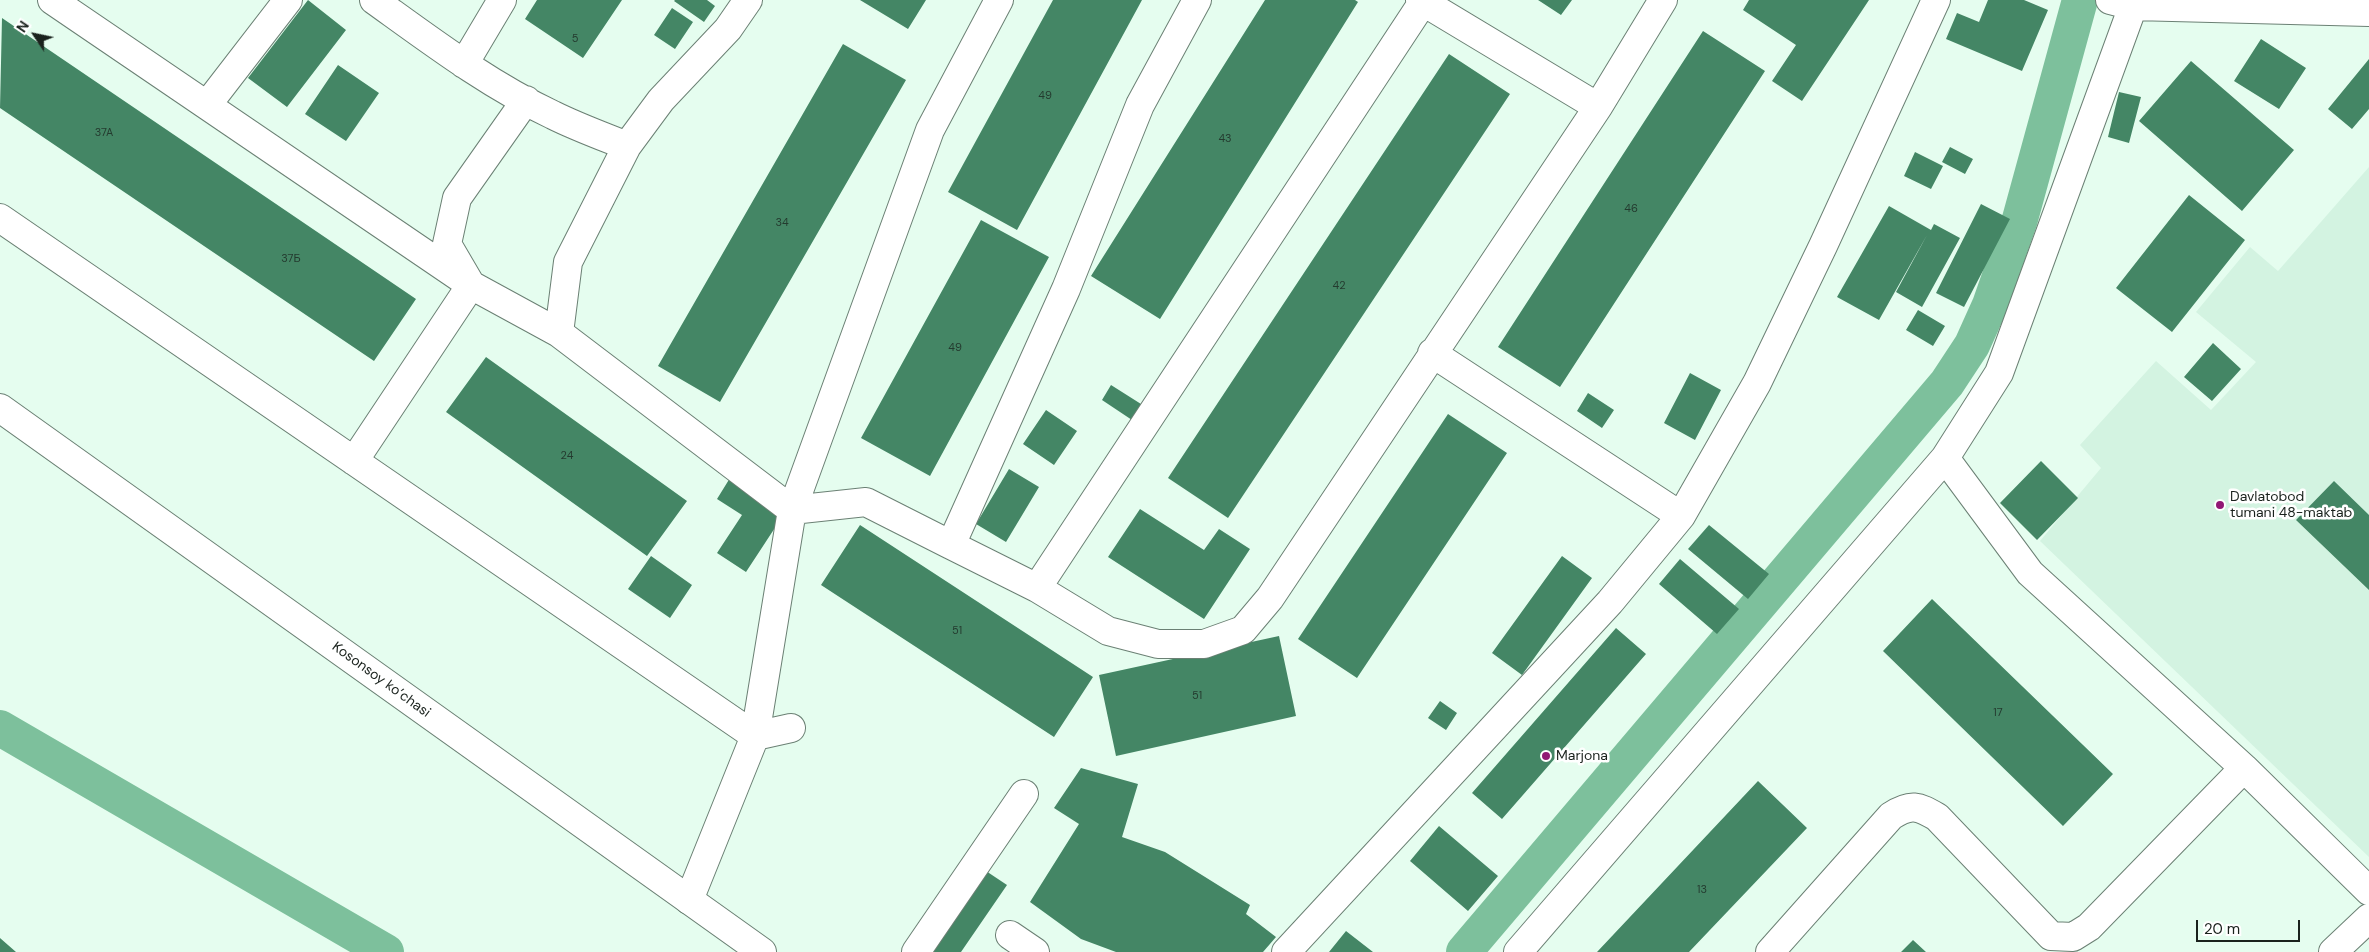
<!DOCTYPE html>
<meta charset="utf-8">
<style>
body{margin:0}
#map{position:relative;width:2369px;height:952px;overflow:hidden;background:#e5fdef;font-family:"DM Sans",sans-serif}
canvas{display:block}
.north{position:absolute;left:10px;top:10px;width:50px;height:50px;-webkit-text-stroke:4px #fff;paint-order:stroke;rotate:304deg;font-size:14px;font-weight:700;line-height:20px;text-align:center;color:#1a221d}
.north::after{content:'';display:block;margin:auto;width:18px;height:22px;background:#1a221d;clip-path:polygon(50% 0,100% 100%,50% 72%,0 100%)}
.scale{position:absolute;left:2196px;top:920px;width:104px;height:22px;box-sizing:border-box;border:2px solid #1a221d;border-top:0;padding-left:6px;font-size:15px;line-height:18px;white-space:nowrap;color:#1a221d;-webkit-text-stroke:4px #fff;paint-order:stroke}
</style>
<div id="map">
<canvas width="2369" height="952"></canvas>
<div class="north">N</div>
<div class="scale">20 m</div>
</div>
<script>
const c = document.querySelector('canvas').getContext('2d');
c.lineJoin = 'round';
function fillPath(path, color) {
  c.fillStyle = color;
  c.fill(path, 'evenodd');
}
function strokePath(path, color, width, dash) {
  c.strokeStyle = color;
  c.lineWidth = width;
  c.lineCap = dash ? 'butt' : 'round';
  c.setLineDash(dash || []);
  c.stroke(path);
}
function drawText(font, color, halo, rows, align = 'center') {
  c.font = font + ' "DM Sans",sans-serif';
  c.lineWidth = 5;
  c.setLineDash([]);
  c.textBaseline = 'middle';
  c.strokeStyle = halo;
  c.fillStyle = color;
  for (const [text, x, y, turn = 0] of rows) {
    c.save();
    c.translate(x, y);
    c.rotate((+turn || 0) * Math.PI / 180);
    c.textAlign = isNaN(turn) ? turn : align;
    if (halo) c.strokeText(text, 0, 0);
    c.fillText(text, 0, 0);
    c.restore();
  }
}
const built = new Path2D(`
 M2369,167V857L2040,541L2101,468L2080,445L2156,361L2211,410L2256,362L2196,312L2250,247L2278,271Z`);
const canal = new Path2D(`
 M0,728L386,952
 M1464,952L1947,383L1972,345L1990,305L2020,219L2080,0`);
const building = new Path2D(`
 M308,0L346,30L287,107L248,78Z
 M537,0H622L583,58L525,19Z
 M675,0H707L715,6L704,22L674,1Z
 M860,0H926L908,29Z
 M1053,0H1142L1017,230L948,192Z
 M1265,0H1355L1358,2L1160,319L1091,276Z
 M1538,0H1572L1561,15Z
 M1749,0H1869L1802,101L1772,81L1796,45L1743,10Z
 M1988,0H2024L2048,10L2022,71L1946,39L1957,13L1979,22Z
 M672,8L693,22L675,49L654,35Z
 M2,18L416,299L374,361L0,108Z
 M1703,31L1765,71L1560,387L1498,347Z
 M2261,39L2306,68L2279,109L2234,81Z
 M843,44L906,80L720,402L658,366Z
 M1449,54L1510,94L1228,518L1168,478Z
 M2369,59V109L2352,129L2328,109Z
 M2191,61L2294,150L2242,211L2139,121Z
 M338,65L379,93L346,141L305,114Z
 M2119,92L2141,97L2129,143L2108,137Z
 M1950,147L1973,159L1965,174L1942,162Z
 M1915,152L1943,166L1931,189L1904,176Z
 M2189,195L2245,240L2172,332L2116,288Z
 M1981,204L2010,219L1964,307L1936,293Z
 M1889,206L1931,230L1934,224L1960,238L1922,307L1896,292L1927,235L1879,320L1837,297Z
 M981,220L1049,257L930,476L861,438Z
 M1918,310L1945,326L1933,346L1906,330Z
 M2213,343L2241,369L2212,401L2184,377Z
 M486,357L687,501L647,556L446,412Z
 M1690,373L1721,390L1695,440L1664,423Z
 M1111,385L1141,404L1132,420L1102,400Z
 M1588,393L1614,410L1602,428L1577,411Z
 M1046,410L1077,431L1054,465L1023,444Z
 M1448,414L1507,453L1357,678L1298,639Z
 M2041,461L2078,498L2037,540L2000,503Z
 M1009,469L1039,487L1006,542L976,524Z
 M730,478L784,514L746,572L717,553L742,515L717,499Z
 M2334,481L2369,515V590L2296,520Z
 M1140,509L1204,550L1219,529L1250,549L1204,619L1108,557Z
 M860,525L1093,677L1054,737L821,585Z
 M1709,525L1769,574L1748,599L1688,549Z
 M651,556L692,585L670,618L628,589Z
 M1562,556L1592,578L1522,675L1492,653Z
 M1680,559L1739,609L1717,634L1659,584Z
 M1932,599L2113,774L2063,826L1883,651Z
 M1616,628L1646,654L1502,819L1472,793Z
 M1279,636L1296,716L1116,756L1099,675Z
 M1440,701L1457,713L1446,730L1428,718Z
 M1081,768L1138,784L1122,837L1165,852L1250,905L1246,914L1276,937L1263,952H1116L1081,939L1030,902L1079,824L1054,808Z
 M1758,781L1807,828L1689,952H1597Z
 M1439,826L1498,876L1468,911L1410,861Z
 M983,869L1007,885L961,952H929Z
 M1346,931L1373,952H1329Z
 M0,938L16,952H0Z
 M1913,940L1926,952H1901Z`);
const minor = new Path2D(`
 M52,0L471,285L447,244L457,198L526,100
 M374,0C431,41 489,85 553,115C577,127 602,136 627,146L568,262L559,333L792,510L866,502L951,545L1066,289L1140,105L1197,0
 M2110,0L2133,6L2369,12
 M464,64L502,0
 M207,105L288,0
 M1598,107L1663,0
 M627,146L661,100L728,29L748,0
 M0,218L755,736L791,728
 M1432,353L1681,516
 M1945,458L2030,573L2244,768L2369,891
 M354,461L471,285L559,333
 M951,545L1037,588L1423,2
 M1037,588L1108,631L1158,644H1204L1243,630L1270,598L1598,107L1420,0
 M689,900L755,736L792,510L930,130L999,0
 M1010,935L1035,952
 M916,952L1024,794
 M1286,952L1610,602L1681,516L1757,383L1823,246L1936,0
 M1518,952L1945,458L1999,373L2133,6V0
 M1770,952L1891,816C1911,803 1918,806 1937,817L2051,936L2073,937L2089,927L2244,768
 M2333,952L2369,918`);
const major = new Path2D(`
 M0,408L762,952`);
const markers = [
 [2220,505,5,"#911774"],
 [1546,756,5,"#911774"]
];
const numberNames = [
 ["5",575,39],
 ["49",1045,96],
 ["37A",104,133],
 ["43",1225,139],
 ["46",1631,209],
 ["34",782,223],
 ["37Б",291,259],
 ["42",1339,286],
 ["49",955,348],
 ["24",567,456],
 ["51",957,631],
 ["51",1197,696],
 ["17",1998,713],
 ["13",1702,890]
];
const poiNames = [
 ["Davlatobod",2230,497],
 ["tumani 48-maktab",2230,513],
 ["Marjona",1556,756]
];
const streetNames = [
 ["Kosonsoy ko’chasi",381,680,36]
];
fillPath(built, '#d3f3e1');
strokePath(canal, '#7dc09c', 36);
fillPath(building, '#448665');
strokePath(minor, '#6b8074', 30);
strokePath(major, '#6b8074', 30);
strokePath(minor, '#fff', 28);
strokePath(major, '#fff', 28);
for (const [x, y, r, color] of markers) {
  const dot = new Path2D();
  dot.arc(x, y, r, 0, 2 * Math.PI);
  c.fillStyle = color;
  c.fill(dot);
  strokePath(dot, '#fff', 2);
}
drawText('11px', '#243b2f', null, numberNames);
drawText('14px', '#1a221d', '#fff', poiNames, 'left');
drawText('14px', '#1a221d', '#fff', streetNames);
</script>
